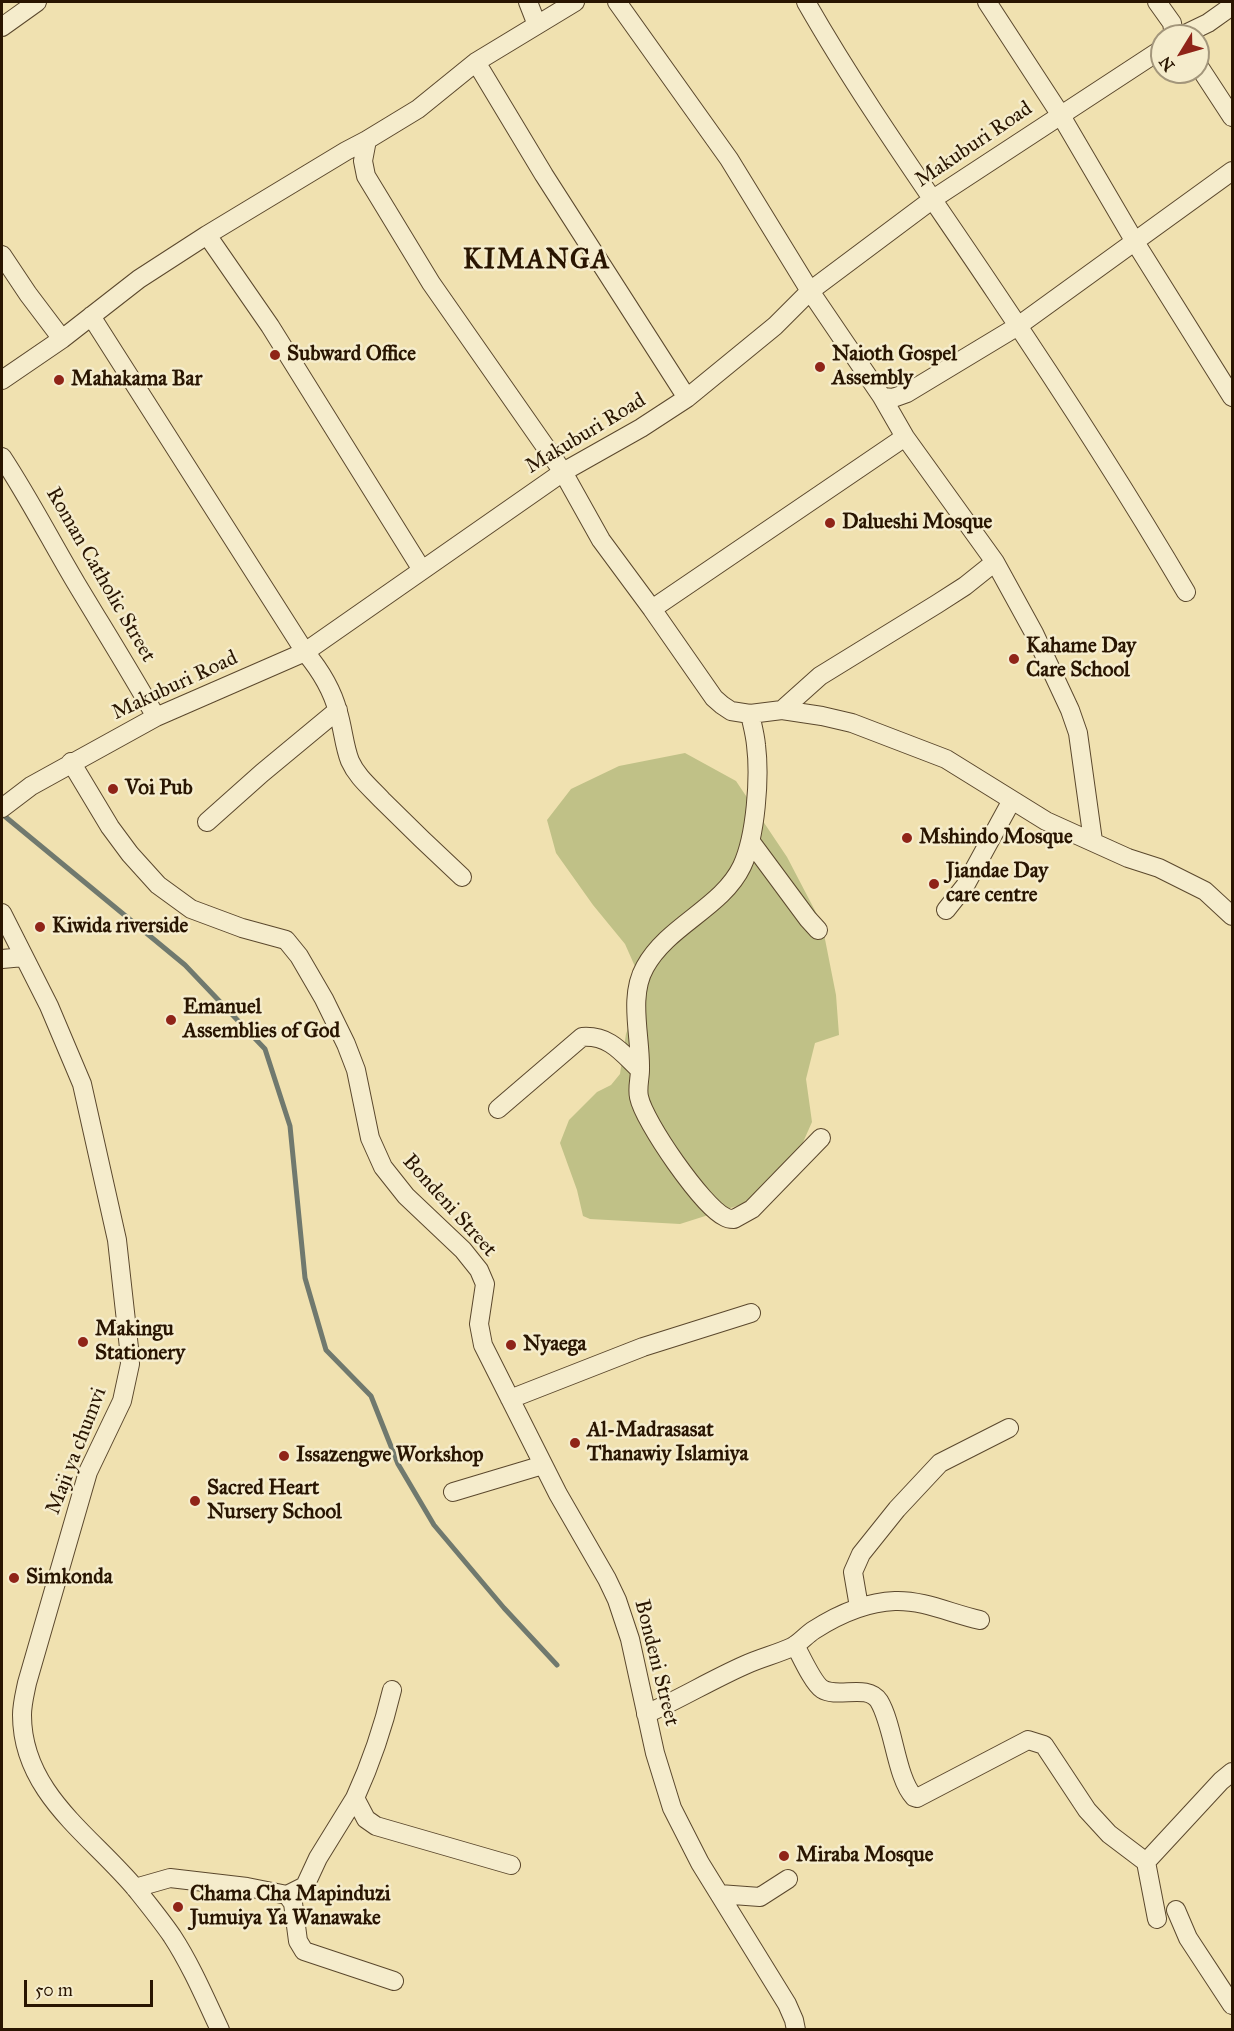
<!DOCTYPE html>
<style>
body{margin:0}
#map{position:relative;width:1234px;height:2031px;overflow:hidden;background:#f0e1b0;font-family:"IM FELL Great Primer",serif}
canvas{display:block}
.frame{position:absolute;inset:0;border:3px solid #291501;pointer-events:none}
.north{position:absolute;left:1150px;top:24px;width:60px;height:60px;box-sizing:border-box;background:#f5eccc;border:2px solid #a3967b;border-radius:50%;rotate:233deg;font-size:16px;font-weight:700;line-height:24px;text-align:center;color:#291501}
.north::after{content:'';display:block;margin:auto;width:21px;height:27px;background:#8f2418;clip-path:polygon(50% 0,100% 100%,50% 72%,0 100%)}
.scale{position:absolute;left:24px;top:1980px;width:129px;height:27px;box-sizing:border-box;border:3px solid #291501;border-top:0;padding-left:8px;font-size:18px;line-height:21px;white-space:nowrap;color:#291501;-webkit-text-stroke:4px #f5eccc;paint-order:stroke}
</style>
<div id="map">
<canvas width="1234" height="2031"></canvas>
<div class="frame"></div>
<div class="north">N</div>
<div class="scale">50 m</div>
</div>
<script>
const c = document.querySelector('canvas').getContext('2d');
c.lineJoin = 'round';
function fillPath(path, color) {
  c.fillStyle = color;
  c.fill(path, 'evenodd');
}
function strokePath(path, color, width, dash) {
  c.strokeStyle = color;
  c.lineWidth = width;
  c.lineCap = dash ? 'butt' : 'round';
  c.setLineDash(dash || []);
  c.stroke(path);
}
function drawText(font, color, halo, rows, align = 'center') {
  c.font = font + ' "IM FELL Great Primer",serif';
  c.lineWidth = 5;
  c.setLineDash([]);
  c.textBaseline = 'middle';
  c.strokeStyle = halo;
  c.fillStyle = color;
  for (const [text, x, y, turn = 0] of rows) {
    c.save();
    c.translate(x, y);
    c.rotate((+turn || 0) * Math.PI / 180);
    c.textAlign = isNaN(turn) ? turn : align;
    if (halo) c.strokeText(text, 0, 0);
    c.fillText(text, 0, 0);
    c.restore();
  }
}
const green = new Path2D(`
 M685,753L736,781L787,857L822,924L836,995L839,1035L815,1043L806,1079L812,1122L781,1192L680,1224L590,1219L583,1216L577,1190L560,1143L569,1120L597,1092L611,1085L620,1074L626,1034L634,1011L637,971L625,944L593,905L556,853L547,820L571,789L619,766Z`);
const stream = new Path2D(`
 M2,814L185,965L265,1049L290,1126L305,1278L326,1350L371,1396L398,1464L434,1525L504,1608L557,1665`);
const minor = new Path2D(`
 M528,2L537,25
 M575,2L476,62L418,109L367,140L363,161L366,176L431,283L563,472L601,540L652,609L714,698L722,705L731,711L750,714L782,710L822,716L852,723L946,759L1046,821L1128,858L1159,868L1205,891L1232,916
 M617,2L729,159L810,291L882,397L893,398L907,393L1018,326L1232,171
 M806,2C863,102 932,197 996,293C1062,391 1126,490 1186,592
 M987,2L1060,114L1135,242L1232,397
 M1157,2L1172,23L1174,36
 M2,27L37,2
 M1181,36L1208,23L1232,6
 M476,62L544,175L687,398
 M1198,65L1232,117
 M207,235L270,326L422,570
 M2,255L28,294L62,339
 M91,316L305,652C321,671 332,689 338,712C343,728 344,746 350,761C357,777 371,788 382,800C408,826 435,852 462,877
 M2,380L62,339L139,279L207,235L346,151L367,140
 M882,397L905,437L995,562L1034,633L1070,710L1078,733L1093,841
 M2,457C29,498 51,541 76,583C103,628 130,671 156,717
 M652,609L905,437
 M782,710L820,676L937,604L965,586L995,562
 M750,714C752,724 755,734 756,745C760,777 756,836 742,866C722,908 668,925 645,967C628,997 641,1037 640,1070C640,1078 637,1088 639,1097C644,1122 703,1207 725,1217C728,1219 731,1219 734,1219L752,1209L821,1138
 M71,762L110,827L130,854L158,885L191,909L242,928L286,940L299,956L324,999L346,1044L356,1070L370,1138L383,1167L406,1196L463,1250L479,1270L485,1284L479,1324L483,1345L558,1494L607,1579L617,1600L630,1639L655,1753L672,1808L700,1863L787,2004L794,2020L796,2030
 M2,808L31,786L156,717L305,652L563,472L641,428L687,398L775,326L810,291L933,199L1162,49
 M207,822L262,773L338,710
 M751,842L808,919L818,930
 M946,910L965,886L1012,800
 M2,913L49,1006L82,1084L117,1240L129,1348L130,1364L122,1401L88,1472L27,1683C25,1693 22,1704 22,1715C22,1793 91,1835 136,1889C148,1904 161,1920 172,1936C191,1965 205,1998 220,2030
 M2,959L24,957
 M498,1109L582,1037C610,1035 622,1053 640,1070
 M510,1399L643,1347L751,1313
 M453,1492L543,1465
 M859,1607L853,1572L861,1554L897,1509L940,1463L1009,1428
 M795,1645C801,1656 813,1683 822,1689C838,1699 867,1683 879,1701C894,1726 896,1778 914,1797L917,1798L1028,1740L1044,1745L1087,1810L1109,1834L1146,1862
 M392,1690C383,1728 371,1763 355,1798L366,1819L376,1826L511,1865
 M646,1714C680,1699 711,1680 745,1665C760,1658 777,1654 792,1647C800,1643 806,1635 814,1630C839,1614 865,1602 895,1601C924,1600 952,1614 980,1620
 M135,1888L170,1878L247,1887L287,1895L293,1903L298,1941L304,1951L394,1981
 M719,1894L760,1897L788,1879
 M287,1895L305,1886L318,1858L355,1798
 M1176,1910L1188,1938L1232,2005
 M1157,1919L1146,1862L1221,1781L1232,1772`);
const markers = [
 [275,355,6,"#8f2418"],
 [820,367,6,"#8f2418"],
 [59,380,6,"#8f2418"],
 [830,523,6,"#8f2418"],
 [1014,659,6,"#8f2418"],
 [113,789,6,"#8f2418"],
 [907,838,6,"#8f2418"],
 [934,884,6,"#8f2418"],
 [40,927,6,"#8f2418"],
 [171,1020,6,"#8f2418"],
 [83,1342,6,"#8f2418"],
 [511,1345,6,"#8f2418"],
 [575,1443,6,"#8f2418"],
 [284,1456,6,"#8f2418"],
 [195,1501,6,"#8f2418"],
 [14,1578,6,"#8f2418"],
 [784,1856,6,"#8f2418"],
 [178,1907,6,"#8f2418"]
];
const streetNames = [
 ["Makuburi Road",974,145,-34],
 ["Makuburi Road",586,434,-31],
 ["Roman Catholic Street",100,575,60],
 ["Makuburi Road",175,686,-25],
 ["Bondeni Street",449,1206,48],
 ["Maji ya chumvi",77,1451,-69],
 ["Bondeni Street",656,1663,76]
];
const poiNames = [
 ["Subward Office",287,355],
 ["Naioth Gospel",832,355],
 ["Assembly",832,379],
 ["Mahakama Bar",71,380],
 ["Dalueshi Mosque",842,523],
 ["Kahame Day",1026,647],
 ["Care School",1026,671],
 ["Voi Pub",125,789],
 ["Mshindo Mosque",919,838],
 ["Jiandae Day",946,872],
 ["care centre",946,896],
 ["Kiwida riverside",52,927],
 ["Emanuel",183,1008],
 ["Assemblies of God",183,1032],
 ["Makingu",95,1330],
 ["Stationery",95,1354],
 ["Nyaega",523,1345],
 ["Al-Madrasasat",587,1431],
 ["Thanawiy Islamiya",587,1455],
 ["Issazengwe Workshop",296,1456],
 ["Sacred Heart",207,1489],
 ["Nursery School",207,1513],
 ["Simkonda",26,1578],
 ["Miraba Mosque",796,1856],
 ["Chama Cha Mapinduzi",190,1895],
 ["Jumuiya Ya Wanawake",190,1919]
];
const districtNames = [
 ["KIMANGA",537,261]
];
fillPath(green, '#c0c187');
strokePath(stream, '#70796e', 5);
strokePath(minor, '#5b482d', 20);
strokePath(minor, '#f5eccc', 18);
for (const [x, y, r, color] of markers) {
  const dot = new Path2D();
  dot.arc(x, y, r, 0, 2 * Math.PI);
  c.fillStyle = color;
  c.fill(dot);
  strokePath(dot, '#f5eccc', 2);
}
drawText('21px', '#291501', '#f5eccc', streetNames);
drawText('bold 21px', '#291501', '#f5eccc', poiNames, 'left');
c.letterSpacing = '1.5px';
drawText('bold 27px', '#291501', '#f5eccc', districtNames);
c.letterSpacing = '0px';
</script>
